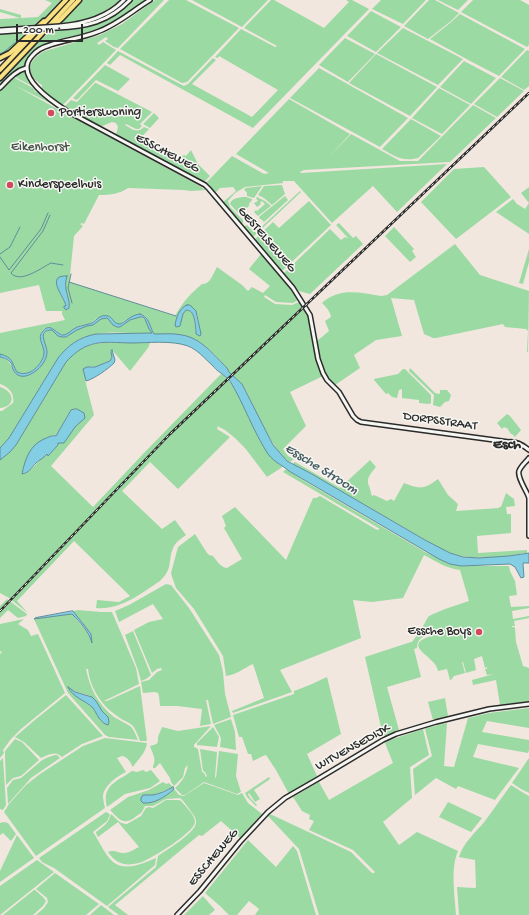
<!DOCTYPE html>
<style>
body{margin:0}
#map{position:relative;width:529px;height:915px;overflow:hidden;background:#f1e7de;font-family:"Gochi Hand",sans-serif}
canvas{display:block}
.scale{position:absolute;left:16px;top:24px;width:67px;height:18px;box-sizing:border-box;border:2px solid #2b2b2b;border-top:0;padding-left:5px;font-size:12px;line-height:14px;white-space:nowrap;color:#2b2b2b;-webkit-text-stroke:3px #f6f6f2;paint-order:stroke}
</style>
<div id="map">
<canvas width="529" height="915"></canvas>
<div class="scale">200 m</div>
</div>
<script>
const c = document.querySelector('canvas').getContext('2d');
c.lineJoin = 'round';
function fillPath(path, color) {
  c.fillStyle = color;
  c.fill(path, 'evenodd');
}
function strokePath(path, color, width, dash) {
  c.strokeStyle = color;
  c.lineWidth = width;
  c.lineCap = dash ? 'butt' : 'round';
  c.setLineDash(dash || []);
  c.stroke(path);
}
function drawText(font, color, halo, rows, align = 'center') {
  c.font = font + ' "Gochi Hand",sans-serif';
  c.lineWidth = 3;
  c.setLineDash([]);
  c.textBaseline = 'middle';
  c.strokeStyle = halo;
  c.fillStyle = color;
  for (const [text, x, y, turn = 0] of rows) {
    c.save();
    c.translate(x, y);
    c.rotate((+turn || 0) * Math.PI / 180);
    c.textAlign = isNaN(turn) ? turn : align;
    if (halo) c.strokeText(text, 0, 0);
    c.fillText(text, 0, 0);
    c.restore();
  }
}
const green = new Path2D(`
 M45,0H61L37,26L0,29V19L20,18L0,12V9L21,15V18L38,17L52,3Z
 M80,0H122C101,20 84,22 56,25Z
 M132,0H147L128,14L107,27L98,31L52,43L32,54L27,60L25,67L14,72L0,85V82L51,30C83,28 109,25 132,0Z
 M155,0H164L118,48L114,47L105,41L108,39L106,37L97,43L99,45L103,42L116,50L65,103L62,105L41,89L42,88V85C38,83 35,80 32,76C26,65 35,56 45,51L100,35L122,24Z
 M169,0H186L239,28L187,82L182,83L120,49Z
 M192,0H268L242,27Z
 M271,0H274L324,28L349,2L346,0H352L369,9L253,128L120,55L110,65L107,63L118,51L180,84L184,86L188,84L213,58L216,60L192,84L252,117L278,90L219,56L218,58L215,57L241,29L275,47L277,46L244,28Z
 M381,0H426L403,24L372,9Z
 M429,0H435L459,13L451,21L428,39L404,26Z
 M438,0H468L458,10Z
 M473,0H520L529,5V45L527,47L461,12Z
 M371,11L401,27L376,52L347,36Z
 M460,14L525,49L499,76L472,62L430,39L450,23Z
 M403,28L463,59L438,85L377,53Z
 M31,31L7,53L0,56V33Z
 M345,38L375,54L348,82L319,65Z
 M527,50L529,51V86L524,90L501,77Z
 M376,54L437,87L410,116L349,83Z
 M464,61L496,78L471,104L440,87Z
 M105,65L130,79L118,91L96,80L78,99L76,100L73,98Z
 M319,68L408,118L380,147L290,98Z
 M25,70L29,80L39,90L38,91H35L34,87L13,76L21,71Z
 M13,77L33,88L35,92H37L39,91L61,110L46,101L14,85L59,110L58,112L61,114L63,112L196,184L206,190L191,191L184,190L128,188C119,194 111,195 99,195L84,224L82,223L80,224L83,226L74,236L70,275V282L175,316C183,302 190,294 202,284C210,285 213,274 217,267L242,285L248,291L252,287L263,293L270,286L249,269L261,254L291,288L298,300L293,303L276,302L265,295L264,297L275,304L292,305L299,302L309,314C312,335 314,357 323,376L290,392L306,426L283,449L288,456L294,459L290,462C275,457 254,406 246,391L242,384L229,372L227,368C217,357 205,343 191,338C179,333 166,334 154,334L147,318L144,315L140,314L125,320L120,324L117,325L115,323L111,318L108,316C104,317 99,317 96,319C94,320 93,322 91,323C87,325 81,325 77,327C73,329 68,334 64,335C57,336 51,321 42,331C37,338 45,347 44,354C42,365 29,378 17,372C11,362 14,359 0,354V333L65,320L62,314V311H46L39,285L0,293V89L7,83ZM190,305C200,312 199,326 200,336L196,334C195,329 195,317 192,313C190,310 189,311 186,310C181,315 182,321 179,327H177L176,320L182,308Z
 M500,78L524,91L497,117L474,104Z
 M95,83H96L152,112L140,124L142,126L139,129H136L126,124L125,125C132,129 137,134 144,127L149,129L138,141L165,156L167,154L176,161L182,155L183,156L184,155L186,156L191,150L198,164L210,176L203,183L116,135L118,127L116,123L112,122L100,127L64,107L71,100L77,102Z
 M439,88L470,105L442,134L412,118Z
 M289,99L350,134L328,158L351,134L400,161H418L473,105L496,118L450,162L304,170L300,172L301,173L447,164L397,212L373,186L332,223L294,181H283V183L245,187L235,193L228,201L230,207L243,220V223L241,225L222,203L236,191L233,187L220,188L214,194L206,184V183L232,156L264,174L269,173L236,154Z
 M154,113L159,118L150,128L143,124Z
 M411,119L441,136L418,158C402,162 395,156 382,149Z
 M484,167L511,197L456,239L421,202L454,169Z
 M282,185L285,194L272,205L264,198L258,195L264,186Z
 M262,186L254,198L247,196V193L244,189L246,188Z
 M529,187V234L496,212L513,199L517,204L525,209L529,203L521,193Z
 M300,191L301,192L252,238L243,227L247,225L254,232H256Z
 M285,196L288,200L264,222L262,220L259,218L260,216Z
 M242,197H246L252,199V200L249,204V206L239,214L230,204C231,199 237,198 242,197Z
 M257,197L265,201L271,206L258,216L254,212L256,210L257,211L265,204L262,201L260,203L261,204L257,207L254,203L258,201L256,198Z
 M309,201L331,225L281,272L254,240L273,222L279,228Z
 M339,223L353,238L356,236L363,244L310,294L299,291L283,274L330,229L341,240L345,237L347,238H348L336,225Z
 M394,227L414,249L412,251L416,257L410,262L385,236Z
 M455,244L480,275L529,291L528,353L527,351L528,331L526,329L505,327L503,324L436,338H433L424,334L414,300L391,298L402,336L376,340L354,355L360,368L335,385C322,372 321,358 317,341L329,331L325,321L331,317C330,311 326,307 322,303C340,287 360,293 381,296L387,295Z
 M529,249V262L523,284L519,283Z
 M140,317C147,318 146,323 149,328C150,330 151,332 152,334C116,333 83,325 58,358L9,438L0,448V411H2L13,403C15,394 9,387 0,384V357C11,360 10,365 16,374C29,381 43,368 46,355C48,347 40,340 44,334C45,330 48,330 52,330L58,336L66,337L77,330L87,326L93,325L101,319L107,318L109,320L113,325L117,327H120L130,320Z
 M104,343H150L148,348L130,371L113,351H111L112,356L110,361L95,367L91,366L85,380L94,415L51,466L93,507L143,454L221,374C236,380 252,429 262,444C265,448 269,452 272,456C276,461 278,465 284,466L267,477L245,448L235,438L225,430L219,427L218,426L217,429L230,437L178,489L150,462L122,491L162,529L175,520L186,535C182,538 177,541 174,546C167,560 174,568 160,581C140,594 121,610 96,608L97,600L119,602L130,596L74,541L17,601L28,613L9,598L0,593V460L10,452L16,445L66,362C78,349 86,344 104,343ZM73,409C78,409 83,411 85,416L75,427L65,441L62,443H59L58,442V445L50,454C39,456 34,472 22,474L26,460L53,435L56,436L70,411Z
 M410,368L435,393L439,394L440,393V390H447L451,395L449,401L445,402L440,407L433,405L434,395L409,371Z
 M403,369H405L431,395V403L429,404L419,403V400L402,398V389L399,390L397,398L392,397L388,393L386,394L374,380V379L398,374Z
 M0,387C14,391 17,406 0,408Z
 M507,414L510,416L521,430L515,437L512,434H511L507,428H506L504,427L502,429L497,423Z
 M370,460L376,467C373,471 367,476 368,483C368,485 370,487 370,489C371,492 371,494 372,496L374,495L387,501L391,499L394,501L404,483C419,489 424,490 438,479L448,495L458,504L456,511L499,508V507H501L506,493L514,499L515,506L506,507L507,514H511V533L477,536L478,553L527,550V553C521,553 515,555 508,556C486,558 464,560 443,550L310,473L292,464L295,462L340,488Z
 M286,469L306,482L425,552L450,564L461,566H509L510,571L515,581L517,595L509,596L511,607L529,606V608L512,611L513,619L529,616V618L514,621L515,626H512V627H514L515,628L516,642L523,666L529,668V701L500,705L496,680L473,685L472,680L494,674L487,675L485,669H487V667L485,668L482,656L474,659L476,670L466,673L463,662H462L465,673L454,676L451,680H450L447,669L438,671C437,667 436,665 433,662C424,652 406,644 431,636V635C423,635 417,639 417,648L414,649L421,677L387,687L399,730L383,736L365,657L411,642H412L421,630L428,617L431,615L445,609L469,601L460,570C448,569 435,561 424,555L403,598L372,602L353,600L361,638L280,670L292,692L233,713L232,711L264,698L253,664C244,668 236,675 226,676L223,656L194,609L176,588L172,577L171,573L178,547L195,534L207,553L209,555L213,556C217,561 220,567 227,568L242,559L224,528L226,526L222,516L235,507L286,560L313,498H316L320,496L377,530L380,529L283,472Z
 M166,584L171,585L189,608L219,655L223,672L225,694L231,717L213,724L208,700H206L211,724L200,726L202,709L177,706H160L159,696L158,693L155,692L143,693L141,682L149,680L157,672L162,670L161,668L157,669L152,673L134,630L149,622L163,619L153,604L119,622L115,611L129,605Z
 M7,599L27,614L26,616L18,618L8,610L0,618V606Z
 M78,610L101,612H112L136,668L139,684L104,701H107L140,686L147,741H140C138,736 136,730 133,726C130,723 121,719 117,716C101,705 90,688 88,669H86C90,689 98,704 114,717C119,720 125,723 130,726C134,729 136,736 138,740L109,737L105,735L68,693L34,619L72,614L86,631L92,642L91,634L73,611ZM69,688C76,694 82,692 90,696C97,699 98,707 103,713C106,716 108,717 109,720L103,723L92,707L72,693Z
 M24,619L18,624L28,630L31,636L38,634L65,693L21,729L11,739L3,750L4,753L0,758V654L2,652L0,651V624Z
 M133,631L151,675C148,678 145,680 141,681L138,670L125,635Z
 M327,677L341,734L307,754L317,776L289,794L276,770L266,755L263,756L253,761L251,754H248L242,737H239L233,715L294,694V691C306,687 316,682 327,677Z
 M66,695L103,736L82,744L62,757C55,750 48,755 41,758L24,742L15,737L36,719Z
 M445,698L448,716L433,720L428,702Z
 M529,708V728L487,721L482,732L529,740V750L528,753L478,744L473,757L519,768L495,800L458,786L456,789L436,778L415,795L413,769L432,756L425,729L426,728L447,723L444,766L454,767L468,718L489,713Z
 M231,719L235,732L236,750L220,747L221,738L214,725Z
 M211,726L194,745V747L198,749L202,772L204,773L206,777L207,776L205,772L203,771L200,749L217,752L215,777L216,778L219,751L238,754L236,776L241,792L237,794L204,782L185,795H182L175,788C183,781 186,775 188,765L185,768L183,777L174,786L171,782L170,778L160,763L155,768H153V766C157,759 152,753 150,746C158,744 158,744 158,737C159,734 161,730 162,727L178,731Z
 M213,727L219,737L217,747L197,745V743Z
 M423,729L429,755L410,767L412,798L383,822L399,845L417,832L458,851C450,869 455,896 456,915H319L299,849L268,816L270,814L351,852L372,873H374L375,872L353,850L309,830L314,821L309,819L310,815L302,811L293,797L319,782L329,800L393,763L385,743L390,740Z
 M105,738L147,743C146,753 138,759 133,767C130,762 128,757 122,756L117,758L126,772C117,776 105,785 103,795C103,799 104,804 105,808L36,856L4,812L9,804L26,785L40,774L83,746Z
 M15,739L22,742L39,760L21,776L13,778L6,785L5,756V751Z
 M55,755H57L60,758L31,778L8,804L7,788L13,780L21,778L41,761L46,758Z
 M3,758L6,805L3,810L0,809V761Z
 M529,758V793L521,789L512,783Z
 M143,770L146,772L151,770L160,781L150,788L125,794L107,807C101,785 118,781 132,771L137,772Z
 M269,777L270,779L254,790L260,799L255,802L249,793L248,794L250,798L257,805L256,806L247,797L245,793Z
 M163,782L166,784L169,783L173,787L171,789H168L154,795H145L141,800L142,803C154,804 166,797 174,789L179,795L184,796L204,783L238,795L242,793L248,803L262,814L240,838L221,821L202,836L199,835L115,905L128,915H119L108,907L156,867L158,856C166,850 198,832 196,821C196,817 192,813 190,810C187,806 184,801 180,798L167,799L164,800L153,806H145C144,808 143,810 142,812C140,814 136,816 134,818C123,826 118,818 110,810L128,797L149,790Z
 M511,785L522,792L529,796V915H459L457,887L475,888L476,887L475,860L459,857C463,843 476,832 485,821C494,809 502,797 511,785Z
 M166,800H179L181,801C186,807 195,815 195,822C194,833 152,858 142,862C127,867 117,865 108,852C115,849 117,853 124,853C129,853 135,849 139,847L118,822L98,837L96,833V832C104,826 108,824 111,814C116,818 119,824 127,824L141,816L146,808L149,807L153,808Z
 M448,802L482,818L471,832L439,817Z
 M106,812L108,813L110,815L107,821L93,832C99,841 105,855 113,862C125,872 144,863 156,858L155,865L107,906L54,868L42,862L39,858Z
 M4,822L8,823L16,834L11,841L3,833L0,835V823Z
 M17,835L34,858L0,882V871Z
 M248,840L276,867L293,846L297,851L316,915H255L259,909L249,901L237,915H229L220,906L205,893Z
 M37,860L54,872L0,915V886Z
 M55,873L99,904L86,915H36L44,908L48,902L47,898L36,889Z
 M34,890H35L43,897L46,901L43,906L33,915H3Z
 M203,896L215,910L209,915H184Z
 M101,905L114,915H90Z`);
const water = new Path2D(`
 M67,276C66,280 65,284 66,289C67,295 70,301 69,308L66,310L64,308V306H66C65,299 52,284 58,278C60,276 64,276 67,276Z
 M187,305H190L196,311L201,334L200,336L196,334C196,329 195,317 192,313C190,310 189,311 186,310L183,314L180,326L177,327L175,326C176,318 179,308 187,305Z
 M140,314C150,317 149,326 154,334C163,334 173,333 182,335C201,338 214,355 227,368L229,372L242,384L273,445L287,461L310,473L425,540L450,553L463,557L479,558L509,556L529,553V563H523V564L524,577L521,578L515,567L510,564L461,566L450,564L439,559L289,471C281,464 275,463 268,454C253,431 244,404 230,381C227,377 224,376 221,373C217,371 215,368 212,365C204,358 198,350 188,346C171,340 148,343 130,343C102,342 87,339 66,362L16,445L10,452L0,460V448L9,438L58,358C68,345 80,337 96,334L152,333L149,329L145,319L143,317H140L130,320L120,327H117L113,325L109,320L107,318L101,319L93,325L87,326L77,330L66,337H62L58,336L52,330C36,330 47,344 47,352C47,361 39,370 31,374C24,378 16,377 13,369C11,365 13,367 11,363C8,359 4,358 0,357V354C14,358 11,362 17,372C29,378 42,365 44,354C45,346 36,338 43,331C51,321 57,336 64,335C68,334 73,329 77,327C81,326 89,324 92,323C97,320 100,314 108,316C114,318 113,324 120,324C127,321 131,315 140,314Z
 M112,350L115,360L114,363C108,369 94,379 86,381L83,369L87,367H95L110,361L112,357L111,352Z
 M77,409L84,413L85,418L75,427L64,443H58V445L48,456L47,454C44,458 39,460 36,463C31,468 29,473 22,474C25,459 30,445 44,439C49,437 52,435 56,436L71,410Z
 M73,611L91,634L92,643C89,632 80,622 72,614L34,619L35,618Z
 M68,687L75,692L92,697L96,701L102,711L108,717L109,722L108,725C100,723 97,714 93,708C85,700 73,698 68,687Z
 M173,787L174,789L173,790C165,797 154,804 143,803L141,801V798L143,795C146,795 150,795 153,795C159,794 168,790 173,787Z`);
const stream = new Path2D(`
 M0,54L4,52L17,41L16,40
 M50,215L43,231L11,273C20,284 41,268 51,263L63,265
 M0,254L10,247L20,227
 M0,257L9,270L41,229L48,213
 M71,274L68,288L72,303
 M69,282L176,316`);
const secondary = new Path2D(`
 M150,0C132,11 117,25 97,32C82,38 65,40 50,45C43,47 36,51 32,56C13,76 53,102 67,111L205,185L209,189L293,288L310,315L318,359L323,373L327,380L339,392L353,416L357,420L361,422L509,442C517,441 523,445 529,450
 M60,26C84,24 107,18 124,0
 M57,28C86,27 109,22 130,0
 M0,30L31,28
 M0,32L28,30
 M0,88C8,80 15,71 26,68
 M529,458C526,462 521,466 519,471C517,478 527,491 529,498V536
 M177,915L200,891L240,842L268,812L285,798L318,779L383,740L396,734L436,722L489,709L529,704`);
const highway = new Path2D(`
 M51,28L61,19L79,0
 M0,58L10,53L44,21
 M0,70L66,0
 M0,78L35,41L73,0`);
const rail = new Path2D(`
 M0,611L170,434L529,93`);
const secondaryBridge = new Path2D(`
 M31,28L60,26
 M28,30L57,28`);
const markers = [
 [51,113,4,"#d1495b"],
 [10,185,4,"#d1495b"],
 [479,632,4,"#d1495b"]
];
const poiNames = [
 ["Portierswoning",59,113],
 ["Kinderspeelhuis",18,185],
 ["Essche Boys",471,632,"right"]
];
const parkNames = [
 ["Eikenhorst",40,148]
];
const streetNames = [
 ["ESSCHEWEG",167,154,28],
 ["GESTELSEWEG",266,240,49],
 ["DORPSSTRAAT",440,422,8],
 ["WITVENSEDIJK",353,748,-29],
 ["ESSCHEWEG",214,858,-50]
];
const waterNames = [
 ["Essche Stroom",321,470,32]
];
const quarterNames = [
 ["Esch",507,446]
];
fillPath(green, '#9bdaa3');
fillPath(water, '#84cee4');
strokePath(water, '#608d9a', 1);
strokePath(stream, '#608d9a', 1);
strokePath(secondary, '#2b2b2b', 6);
strokePath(highway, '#2b2b2b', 7);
strokePath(secondary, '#f6f6f2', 3);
strokePath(highway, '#f9e181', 4);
strokePath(rail, '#2b2b2b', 2.5);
strokePath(rail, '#f6f6f2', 1, [3]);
strokePath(secondaryBridge, '#2b2b2b', 6, []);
strokePath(secondaryBridge, '#f6f6f2', 3);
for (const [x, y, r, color] of markers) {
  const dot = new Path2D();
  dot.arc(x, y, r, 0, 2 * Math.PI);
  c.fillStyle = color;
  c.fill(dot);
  strokePath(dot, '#f6f6f2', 1.5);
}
drawText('13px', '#2b2b2b', '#f6f6f2', poiNames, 'left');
drawText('13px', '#475749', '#f6f6f2', parkNames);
drawText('13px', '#2b2b2b', '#f6f6f2', streetNames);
drawText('italic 14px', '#465c62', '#f6f6f2', waterNames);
drawText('bold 15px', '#2b2b2b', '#f6f6f2', quarterNames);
</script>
